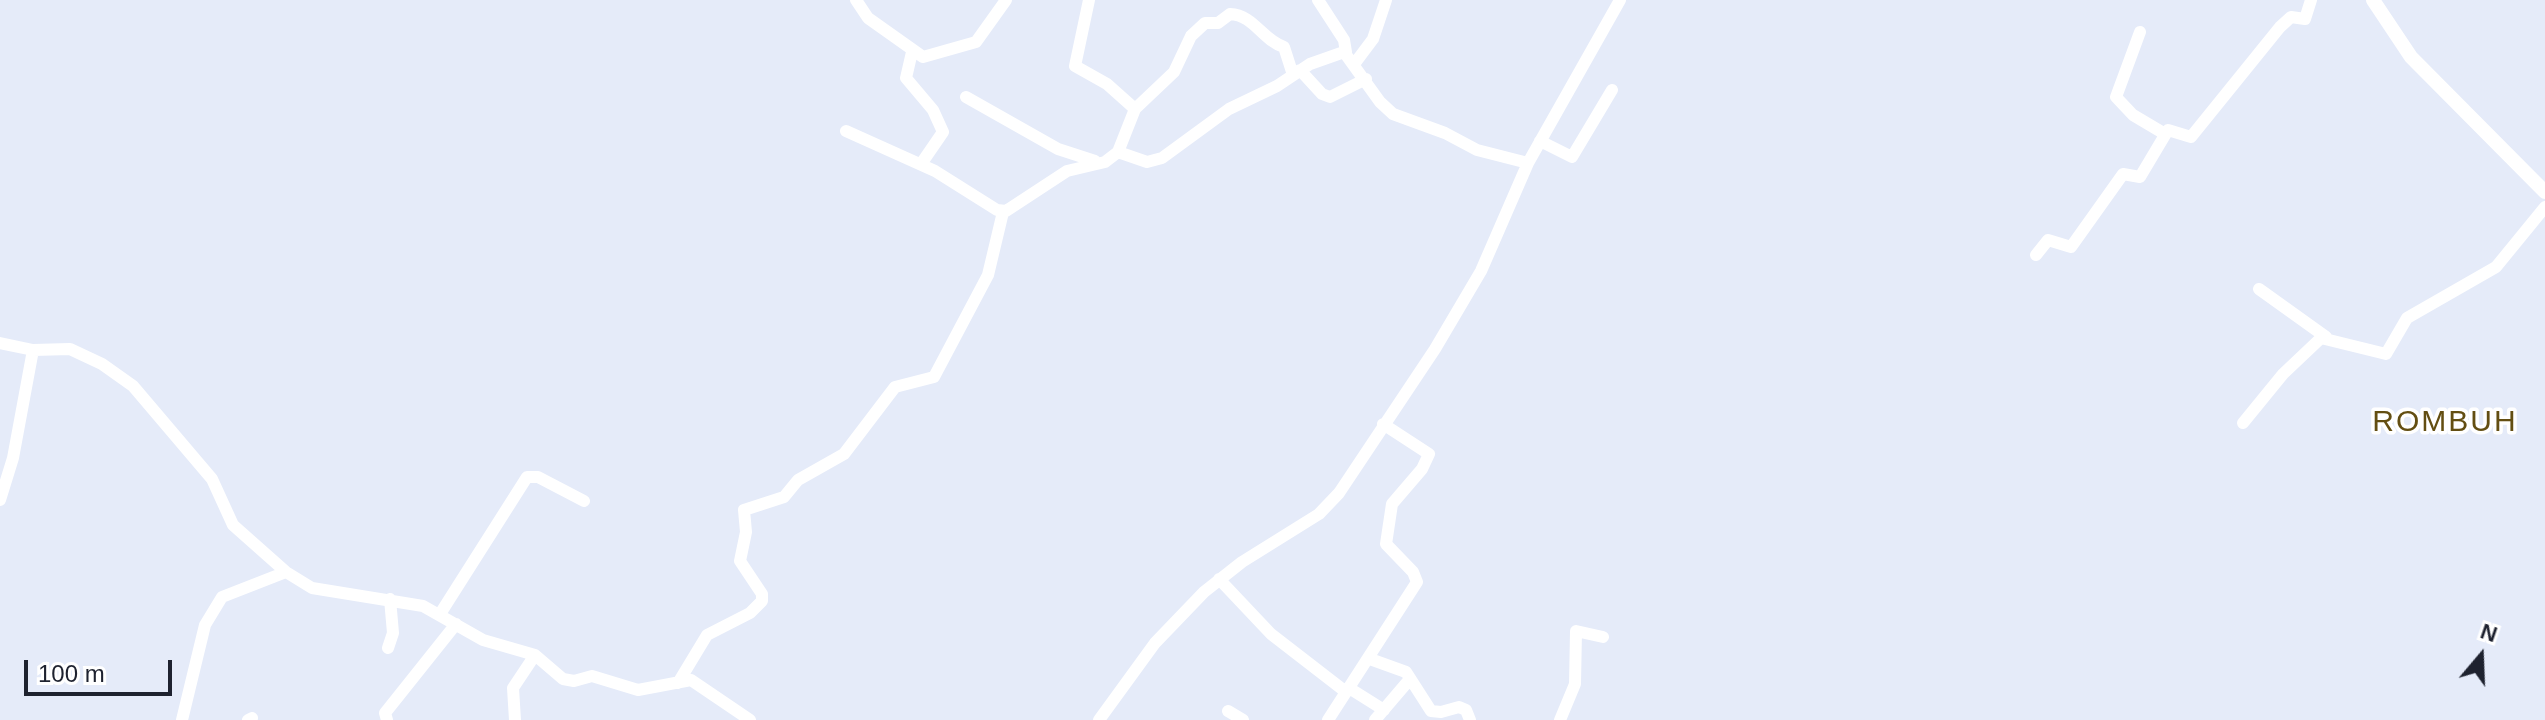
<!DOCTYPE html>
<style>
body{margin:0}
#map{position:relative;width:2545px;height:720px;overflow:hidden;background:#e5ebf9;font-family:Arial,sans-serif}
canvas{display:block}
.north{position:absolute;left:2441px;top:616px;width:80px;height:80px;-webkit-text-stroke:6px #fff;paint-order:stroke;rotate:19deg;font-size:22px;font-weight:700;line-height:32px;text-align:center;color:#1e222f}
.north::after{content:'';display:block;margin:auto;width:28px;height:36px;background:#1e222f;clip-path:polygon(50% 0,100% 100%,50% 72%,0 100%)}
.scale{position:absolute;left:24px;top:660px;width:148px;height:36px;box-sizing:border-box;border:4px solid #1e222f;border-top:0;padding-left:10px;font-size:24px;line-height:28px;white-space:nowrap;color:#1e222f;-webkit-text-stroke:6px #fff;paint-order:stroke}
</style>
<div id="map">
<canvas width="2545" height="720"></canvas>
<div class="north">N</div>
<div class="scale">100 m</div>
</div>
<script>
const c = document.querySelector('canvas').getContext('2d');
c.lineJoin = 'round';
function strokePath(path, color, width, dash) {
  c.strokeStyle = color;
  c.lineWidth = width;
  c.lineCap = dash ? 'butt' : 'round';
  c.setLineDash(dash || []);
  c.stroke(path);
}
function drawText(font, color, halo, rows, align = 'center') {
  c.font = font + ' Arial,sans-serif';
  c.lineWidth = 7;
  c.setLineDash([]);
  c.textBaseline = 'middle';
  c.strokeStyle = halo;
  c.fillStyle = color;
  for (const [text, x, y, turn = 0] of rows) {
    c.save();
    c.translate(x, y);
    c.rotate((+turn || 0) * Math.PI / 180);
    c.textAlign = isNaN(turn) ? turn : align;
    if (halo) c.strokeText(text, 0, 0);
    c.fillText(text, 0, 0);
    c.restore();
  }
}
const minor = new Path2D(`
 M856,0L868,18L923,57L976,42L1006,0
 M1089,0L1075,66L1107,84L1135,109
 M1318,0L1344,40L1346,52
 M2140,32L2116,97L2133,115L2165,134
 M912,52L906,78L933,110L943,132L921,164
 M1355,63L1373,39L1386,0
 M1300,70L1322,94L1330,97L1366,79
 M966,97L1058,149L1095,161
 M846,131L935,171L997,210L1006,211L1067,171L1105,162L1118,152L1147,162L1162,158L1229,109L1277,86L1310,64L1344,52L1380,102L1393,114L1445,133L1477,150L1528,163
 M1540,141L1572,157L1612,90
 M1118,152L1135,109L1174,72L1191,36L1205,23H1218L1230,14C1254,15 1262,40 1284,47L1293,75
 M2036,255L2048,240L2071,247L2123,174L2140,177L2168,130L2191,137L2280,27L2291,17L2305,19L2311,0
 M2259,289L2326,337
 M0,343L33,350
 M2243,423L2283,374L2321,338L2386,354L2407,318L2496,267L2545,207
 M0,500L13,458L33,350L70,349L102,364L133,386L212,479L233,525L286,572L312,588L423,606L483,640L535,655L563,679L574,681L592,676L638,690L691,680L750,720
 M1219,579L1271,634L1346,692
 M440,614L527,477H538L584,501
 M388,648L393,633L390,599
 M1370,659L1406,672L1431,711L1441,712L1459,707L1466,710L1470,720
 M678,683L707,635L750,613L762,601V594L740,561L746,532L744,510L784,497L798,480L844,454L895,387L934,377L988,275L1003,212
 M1349,688L1384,710
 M1228,711L1243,720
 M182,720L205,625L222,597L286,572
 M248,720L252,718
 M387,720L385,713L456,624
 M515,720L513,688L535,655
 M1099,720L1155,643L1204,592L1242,562L1319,514L1339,493L1435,349L1481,271L1528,163L1620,0
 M1328,720L1417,582L1413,572L1386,544L1392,504L1422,469L1429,454L1383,424
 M1375,720L1410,679
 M1560,720L1575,684L1576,631L1603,637`);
const tertiary = new Path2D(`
 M2373,0L2411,57L2545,192`);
const quarterNames = [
 ["ROMBUH",2445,423]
];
strokePath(minor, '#fff', 12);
strokePath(tertiary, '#fff', 14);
c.letterSpacing = '2px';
drawText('30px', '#634e12', '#fff', quarterNames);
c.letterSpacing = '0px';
</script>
